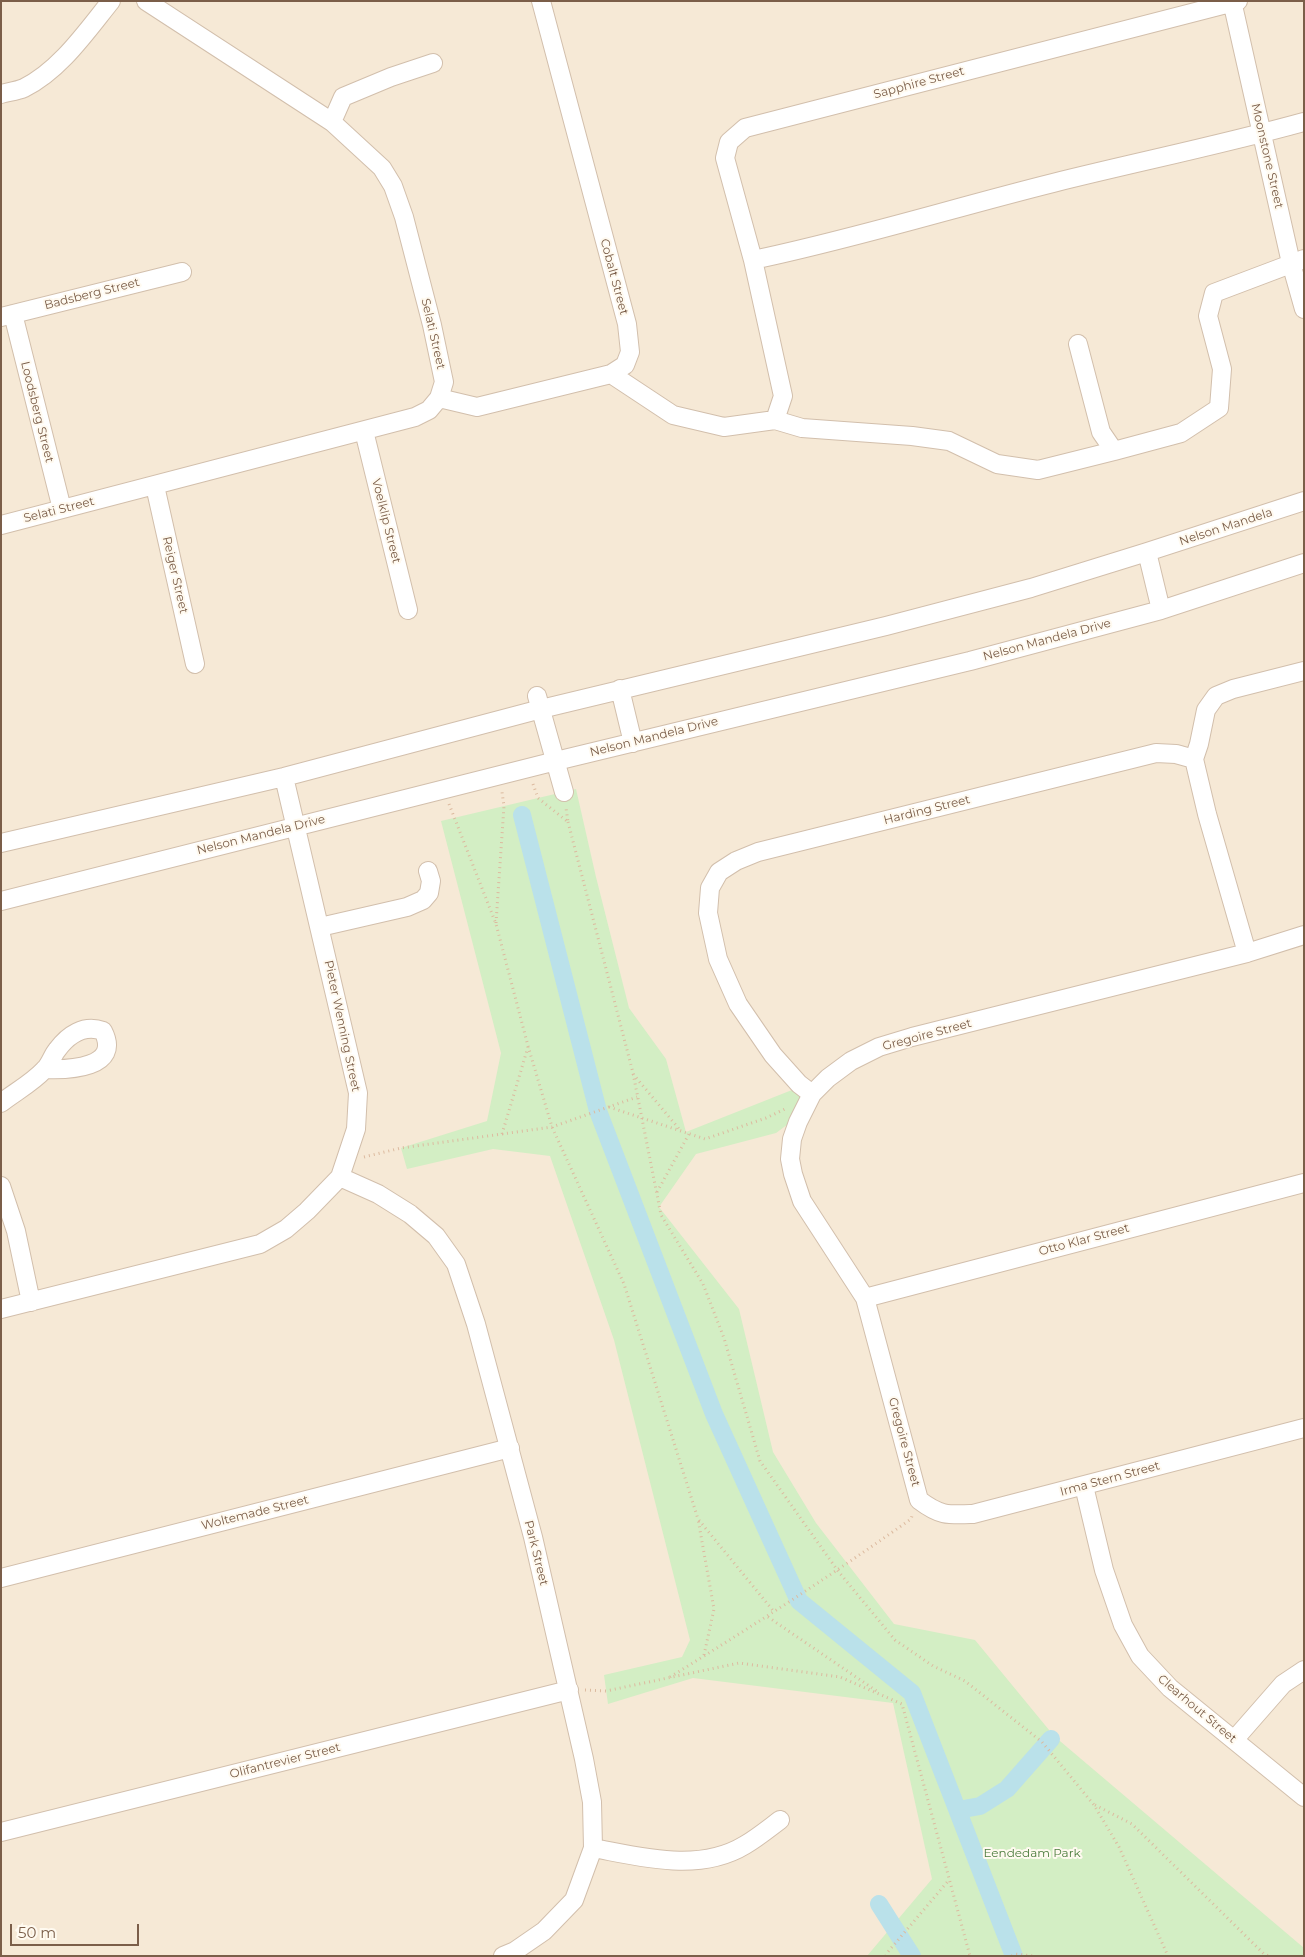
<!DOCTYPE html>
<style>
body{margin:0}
#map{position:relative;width:1305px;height:1957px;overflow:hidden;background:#fef7e8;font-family:Montserrat,sans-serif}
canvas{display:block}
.frame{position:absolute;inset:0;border:2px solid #7b5e49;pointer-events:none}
.scale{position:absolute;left:10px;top:1924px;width:129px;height:22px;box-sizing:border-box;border:2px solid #7b5e49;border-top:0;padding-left:6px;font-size:15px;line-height:18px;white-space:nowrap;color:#7b5e49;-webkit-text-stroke:4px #fffaf0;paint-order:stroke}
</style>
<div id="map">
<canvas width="1305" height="1957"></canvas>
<div class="frame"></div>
<div class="scale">50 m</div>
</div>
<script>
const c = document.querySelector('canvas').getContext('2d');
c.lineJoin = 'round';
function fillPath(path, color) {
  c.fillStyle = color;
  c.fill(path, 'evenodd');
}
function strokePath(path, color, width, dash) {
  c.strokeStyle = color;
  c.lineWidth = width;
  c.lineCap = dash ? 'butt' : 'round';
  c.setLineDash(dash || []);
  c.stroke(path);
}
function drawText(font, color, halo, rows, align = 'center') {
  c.font = font + ' Montserrat,sans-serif';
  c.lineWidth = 4;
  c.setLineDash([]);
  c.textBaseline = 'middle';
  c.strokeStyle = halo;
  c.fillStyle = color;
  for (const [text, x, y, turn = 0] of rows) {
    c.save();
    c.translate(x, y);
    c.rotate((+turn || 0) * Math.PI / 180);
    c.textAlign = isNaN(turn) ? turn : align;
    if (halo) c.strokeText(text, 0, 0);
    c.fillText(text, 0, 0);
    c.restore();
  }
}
const residential = new Path2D(`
 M1,1H1304V1956H1Z`);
const green = new Path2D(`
 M576,789L596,877L629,1008L666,1059L686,1132L797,1088L807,1110L776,1133L696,1154L659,1207L739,1309L773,1452L816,1523L894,1624L975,1640L1054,1736L1304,1948V1956H867L932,1879L893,1703L693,1678L608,1704L604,1675L682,1657L690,1640L614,1340L550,1156L493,1149L407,1169L401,1148L487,1121L501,1053L441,821Z`);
const canal = new Path2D(`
 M522,815L598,1111L714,1414L799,1601L912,1693L1014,1956
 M958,1810L980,1806L1007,1789L1051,1739
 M879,1904L912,1956`);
const path = new Path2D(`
 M533,784L538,798L568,822L566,808
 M449,804L496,924L528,1046L552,1127L624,1284L698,1519
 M568,822L633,1073L661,1215L703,1284L724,1338L760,1461L838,1571L895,1640L933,1666L965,1681L1042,1742L1094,1805L1119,1847L1168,1956
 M496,923L504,806L502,792
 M633,1074L680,1130
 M609,1107L705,1139L766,1118L785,1109
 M502,1134L552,1127L637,1097
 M364,1157L401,1148L502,1134L528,1047
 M657,1192L689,1134
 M768,1617L878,1692
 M704,1655L714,1609L698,1519L775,1613
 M670,1677C753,1626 832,1575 911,1519L912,1516
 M585,1690L606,1691L739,1663L840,1677L902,1704L970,1956
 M1095,1805L1132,1824L1264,1954L1269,1956
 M886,1956L887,1953L949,1880
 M1012,1956L1014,1954L1035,1956`);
const minor = new Path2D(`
 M1232,1L1291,263L1304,309
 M1,94C8,92 17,91 24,88C60,70 86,32 111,1
 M332,122L343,97L391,77L433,63
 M753,260C854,239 953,208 1053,183C1137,162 1221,145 1304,122
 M13,314L62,509
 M1,317L182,272
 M1078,344L1101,432L1114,451L1181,433L1219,408L1222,369L1208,316L1214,293L1304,259
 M611,374L673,415L724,427L775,420L802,428L912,436L949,441L997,464L1038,470L1114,451
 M439,398L477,407L611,374L625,365L630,352L627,324L541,1
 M775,420L783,396L753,260L725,158L729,142L745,128L1238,1
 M364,431L408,610
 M155,486L195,664
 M1,525L415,417L429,410L439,398L444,382L432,325L404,217L393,186L382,168L332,122L146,1
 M1147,552L1161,610
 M620,689L633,743
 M537,696L564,792
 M1194,759L1199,744L1206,710L1216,696L1233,689L1304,671
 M1,843L284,777L541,709L886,626L1031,588L1147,552L1304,501
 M1,901L556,761L970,661L1161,610L1304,563
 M320,927L407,907L423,900L429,893L431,881L428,871
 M1304,935L1247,953L912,1037L879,1047L851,1061L828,1078L812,1094L798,1122L792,1139L790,1159L793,1174L802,1201L865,1298L919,1500C940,1516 948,1515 973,1514L1304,1428
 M812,1094L799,1084L773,1055L738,1004L718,959L708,913L710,888L719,872L736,861L758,852L1156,753L1176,754L1194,759L1207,814L1247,953
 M1,1103C15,1092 32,1083 44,1070C50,1065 52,1056 57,1050C68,1035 84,1024 103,1031C122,1068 69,1070 45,1069
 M340,1177L378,1194L410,1214L436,1236L456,1264L476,1324L533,1537L584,1759L592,1802L593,1848L574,1900L544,1931L515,1951L503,1956
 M1,1186L16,1231L31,1302
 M865,1298L1304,1183
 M1,1309L260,1244L286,1229L307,1211L340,1177L356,1129L358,1093L284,777
 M1084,1486L1104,1570L1123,1625L1140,1656L1170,1688L1304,1797
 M1,1578L510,1448
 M1234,1740L1283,1684L1304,1670
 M1,1832L569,1690
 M593,1848C642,1857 699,1873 745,1845C757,1838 768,1829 780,1820`);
const streetNames = [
 ["Sapphire Street",919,83,-15],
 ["Moonstone Street",1267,156,77],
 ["Cobalt Street",614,277,75],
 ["Badsberg Street",92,294,-14],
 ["Selati Street",433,334,77],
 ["Loodsberg Street",37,412,76],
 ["Selati Street",59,510,-14],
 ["Voelklip Street",386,521,76],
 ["Nelson Mandela",1226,527,-18],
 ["Reiger Street",175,575,77],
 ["Nelson Mandela Drive",1047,640,-15],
 ["Nelson Mandela Drive",654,737,-14],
 ["Harding Street",927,810,-14],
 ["Nelson Mandela Drive",261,835,-14],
 ["Pieter Wenning Street",342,1026,78],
 ["Gregoire Street",927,1035,-15],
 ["Otto Klar Street",1084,1240,-15],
 ["Gregoire Street",904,1442,75],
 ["Irma Stern Street",1110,1479,-15],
 ["Woltemade Street",255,1513,-14],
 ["Park Street",536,1553,76],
 ["Clearhout Street",1197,1709,40],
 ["Olifantrevier Street",285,1761,-14]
];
const parkNames = [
 ["Eendedam Park",1032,1853]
];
fillPath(residential, '#f6e9d6');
fillPath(green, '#d3eec4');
strokePath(canal, '#bae1ea', 18);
strokePath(minor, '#d2bfac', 20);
strokePath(path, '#dcba9f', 3, [1, 4]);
strokePath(minor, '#fff', 18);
drawText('12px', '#7b5e49', '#fffaf0', streetNames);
drawText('12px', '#4c7c3d', '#fffaf0', parkNames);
</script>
